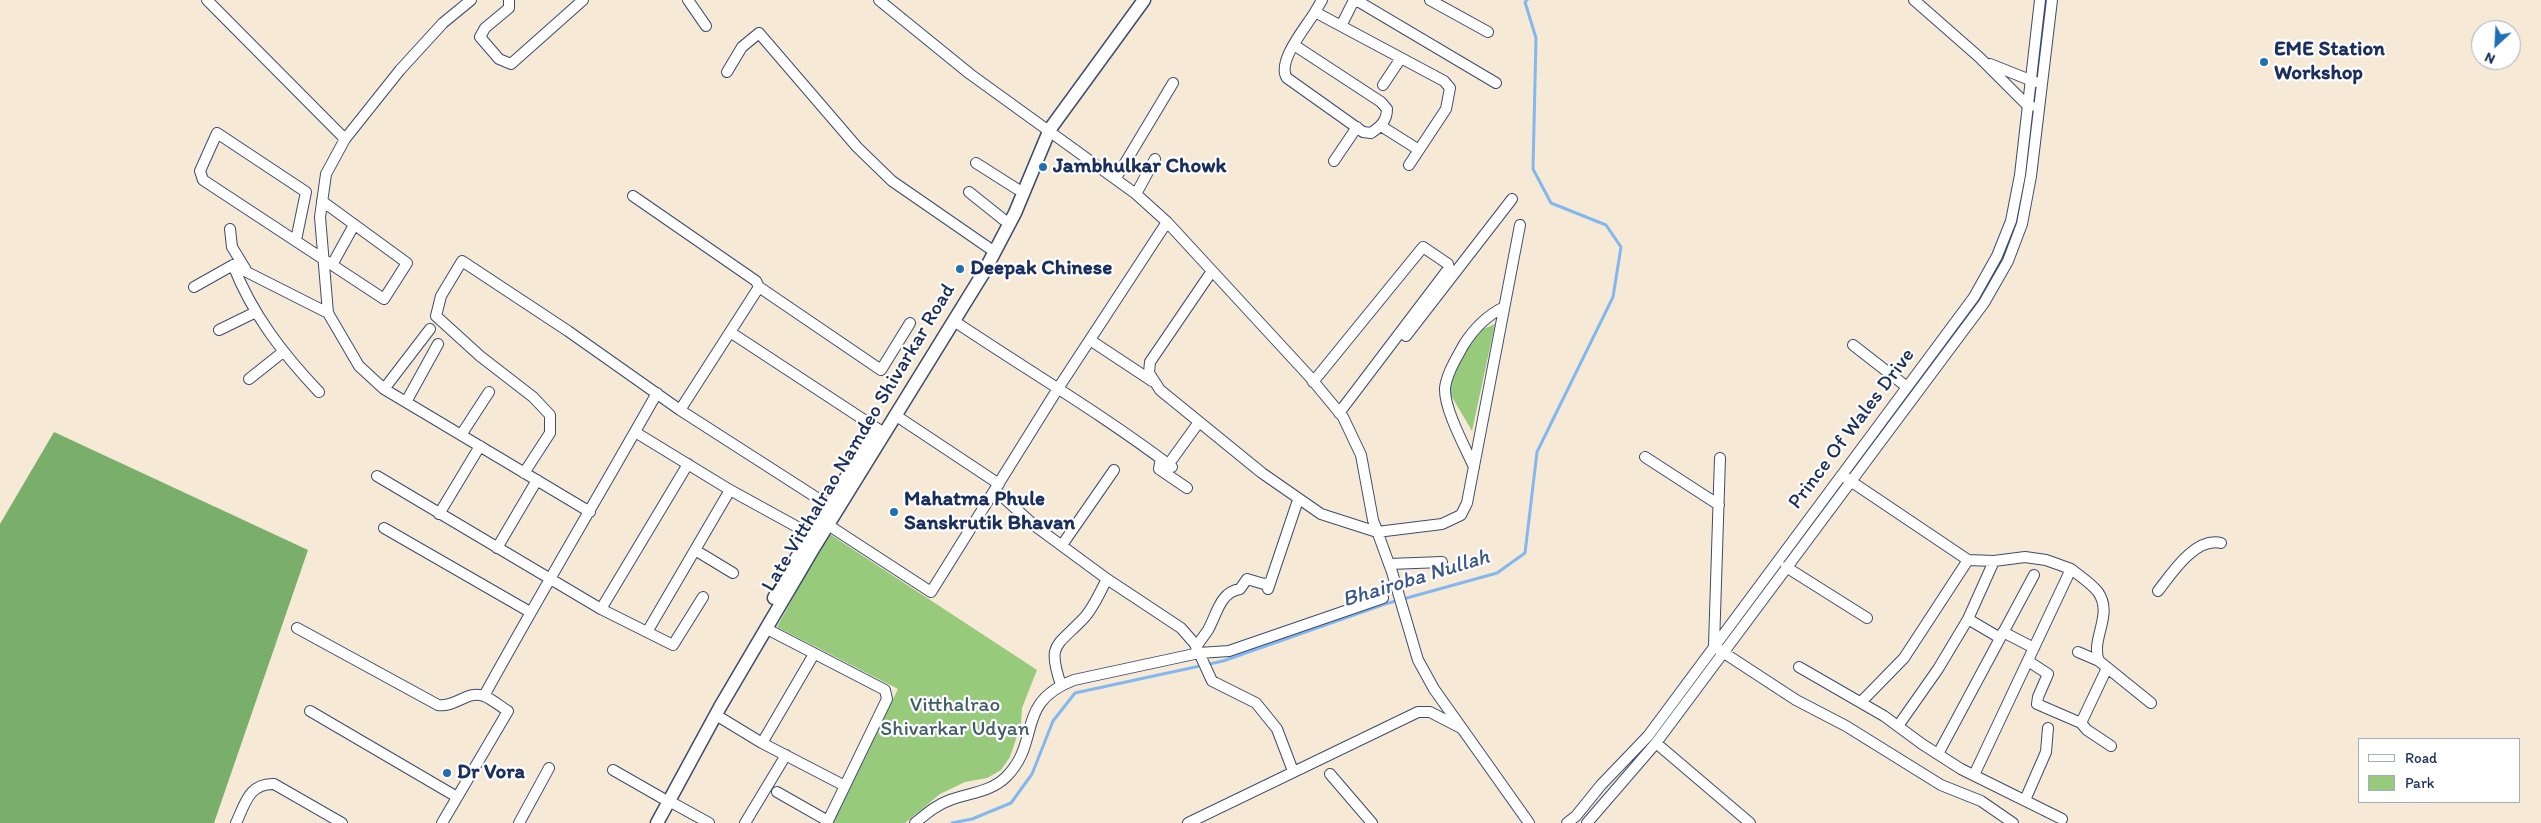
<!DOCTYPE html>
<style>
body{margin:0}
#map{position:relative;width:2541px;height:823px;overflow:hidden;background:#f6ead6;font-family:Itim,sans-serif}
canvas{display:block}
.legend{position:absolute;left:2358px;top:738px;width:162px;height:65px;box-sizing:border-box;background:#fff;border:1px solid #a4acbf;margin:0;padding:6px 9px;list-style:none;font-size:15px;color:#1b2f5e}
.legend li{display:flex;align-items:center;gap:10px;height:25px}
.legend b{width:25px;border:1px solid #a4acbf}
.north{position:absolute;left:2471px;top:20px;width:50px;height:50px;box-sizing:border-box;background:#fff;border:1px solid #a4acbf;border-radius:50%;rotate:205deg;font-size:14px;font-weight:700;line-height:20px;text-align:center;color:#1b2f5e}
.north::after{content:'';display:block;margin:auto;width:18px;height:22px;background:#1f6fb2;clip-path:polygon(50% 0,100% 100%,50% 72%,0 100%)}
</style>
<div id="map">
<canvas width="2541" height="823"></canvas>
<ul class="legend">
<li><b style="height:6px;background:#fff"></b>Road</li>
<li><b style="height:14px;background:#97ca7b"></b>Park</li>
</ul>
<div class="north">N</div>
</div>
<script>
const c = document.querySelector('canvas').getContext('2d');
c.lineJoin = 'round';
function fillPath(path, color) {
  c.fillStyle = color;
  c.fill(path, 'evenodd');
}
function strokePath(path, color, width, dash) {
  c.strokeStyle = color;
  c.lineWidth = width;
  c.lineCap = dash ? 'butt' : 'round';
  c.setLineDash(dash || []);
  c.stroke(path);
}
function drawText(font, color, halo, rows, align = 'center') {
  c.font = font + ' Itim,sans-serif';
  c.lineWidth = 4.5;
  c.setLineDash([]);
  c.textBaseline = 'middle';
  c.strokeStyle = halo;
  c.fillStyle = color;
  for (const [text, x, y, turn = 0] of rows) {
    c.save();
    c.translate(x, y);
    c.rotate((+turn || 0) * Math.PI / 180);
    c.textAlign = isNaN(turn) ? turn : align;
    if (halo) c.strokeText(text, 0, 0);
    c.fillText(text, 0, 0);
    c.restore();
  }
}
const green = new Path2D(`
 M1495,324L1472,431L1445,385L1479,331Z
 M828,533L1037,670L1022,708L1021,724L1010,757L1001,770L987,778L965,782L940,794L905,823H831L898,689L777,627Z`);
const forest = new Path2D(`
 M54,432L308,550L214,823H0V524Z`);
const stream = new Path2D(`
 M952,823L972,819L1011,803L1032,774L1053,721L1075,693L1223,661L1385,604L1497,573L1525,553L1537,452L1613,297L1621,247L1606,225L1551,203L1533,169L1536,38L1525,2L1527,0`);
const minor = new Path2D(`
 M207,0L345,139
 M471,0L443,23L400,70L345,139L326,174L320,217L328,313L359,366L384,389L590,512
 M509,0V8L485,28L480,37L499,59L511,64L583,0
 M688,0L706,26
 M879,0L970,74L1136,194L1167,222L1309,376L1343,417L1361,455L1373,520L1392,572L1418,660L1434,689L1529,823
 M1322,0L1315,12L1444,81L1450,88L1446,109L1409,165
 M1356,0L1496,83
 M1430,0L1488,32
 M1914,0L1979,57L2027,105L2031,106
 M1341,26L1354,0
 M1294,45L1381,102L1387,109C1387,121 1380,127 1371,133L1363,132L1287,78C1276,62 1306,27 1315,12
 M1990,64L2035,82
 M727,72L742,47L759,33L857,147L892,181L989,248
 M1383,85L1401,58
 M1381,126L1419,150
 M1334,161L1357,127
 M976,163L1017,189
 M1116,178L1173,83
 M969,192L1004,220
 M1136,194L1155,159
 M230,229L232,247L246,270
 M296,240L306,192L217,133L200,171L203,180L384,299L407,263L322,201
 M333,263L354,225
 M1212,271L1150,362L1149,373L1160,390L1262,473L1321,514L1377,532L1442,524L1461,515L1467,503L1520,225
 M194,287L233,265
 M759,287L881,370L910,323
 M954,321C1027,370 1102,414 1172,467
 M219,330L256,312
 M730,332L884,433
 M1406,336L1512,199
 M1090,340L1152,381
 M1853,345L1907,387
 M249,379L283,352
 M1313,382L1423,247L1448,264L1449,268L1339,413
 M384,389L430,329
 M319,392C283,354 252,314 233,265L328,313
 M406,402L438,344
 M680,410L828,505
 M895,415L999,484
 M635,432L730,490L810,534
 M461,435L489,392
 M1645,457L1719,505
 M1164,461L1160,463L1159,469L1187,488
 M1168,465L1199,422
 M1474,467C1465,447 1444,409 1445,388C1447,373 1456,359 1463,346C1474,328 1486,316 1504,307
 M524,473L550,433V415L533,397L480,356L436,316L441,296L462,261L568,331L680,410L759,287L756,281L633,196
 M377,476L601,609L673,645L703,597
 M1846,478L1968,560L1994,561L2025,557L2046,560L2071,569L1974,775
 M995,490L1035,526L1107,579L1181,628L1195,644L1212,681L1256,703L1277,729L1293,771
 M439,514L480,446
 M822,521L931,592L1057,390L1167,222
 M384,528L530,612
 M1062,545L1114,470
 M497,548L537,480
 M695,550L733,573
 M1389,564L1442,562
 M1786,567L1867,618
 M2071,569C2080,576 2092,584 2098,592C2114,615 2090,639 2099,661L2151,703
 M1268,589L1298,500
 M2158,591C2172,573 2195,537 2221,543
 M601,609L688,464
 M1968,619L2000,638
 M297,628L438,705C455,708 467,690 484,696C492,699 501,707 508,711L442,823
 M767,629L885,690L887,699L827,823
 M647,632L730,490
 M2003,632L2034,648
 M1714,645L1720,458
 M1196,647C1200,641 1204,636 1208,630C1217,614 1220,592 1240,589L1247,579L1264,584L1270,583
 M1718,649L1796,700L1846,726L1941,785L1981,801L2013,823
 M2078,652L2099,661
 M2028,661L2048,674L2038,697L2037,704L2081,723
 M1799,667L1884,716L1922,744L1961,769L2062,819
 M2107,668L2081,723L2087,730L2111,746
 M1061,685C1047,644 1056,647 1083,619C1093,609 1100,592 1107,579
 M484,696C540,594 600,494 657,393
 M1861,702L1904,658L1968,560
 M310,711L457,797
 M716,715L762,743L845,786
 M1898,726L1938,669L1968,619L1994,561
 M762,743L814,654
 M1656,743L1750,823
 M1938,754L2034,575
 M613,770L662,798
 M1330,774L1372,823
 M777,792L828,821
 M2025,800L2046,752L2048,728
 M669,801L709,823
 M236,823C245,804 249,783 274,784L342,823
 M519,823L549,768
 M745,823L786,755
 M915,823C926,814 936,805 950,800C969,793 991,792 1006,777C1042,741 1014,703 1074,680L1199,653L1229,651L1383,598
 M1188,823L1418,712H1430L1461,728
 M1567,823L1576,816L1601,785L1648,736L1974,297L1997,256L2011,221L2020,175L2040,0
 M1587,823L1656,743L1984,303L2008,261L2022,224L2031,176L2052,0`);
const major = new Path2D(`
 M774,598L810,534L874,434
 M657,823L720,707L813,549L984,272L1015,213L1050,129L1144,0`);
const markers = [
 [2264,62,5,"#1f6fb2"],
 [1043,167,5,"#1f6fb2"],
 [960,269,5,"#1f6fb2"],
 [894,512,5,"#1f6fb2"],
 [447,773,5,"#1f6fb2"]
];
const poiNames = [
 ["EME Station",2274,50],
 ["Workshop",2274,74],
 ["Jambhulkar Chowk",1053,167],
 ["Deepak Chinese",970,269],
 ["Mahatma Phule",904,500],
 ["Sanskrutik Bhavan",904,524],
 ["Dr Vora",457,773]
];
const streetNames = [
 ["Prince Of Wales Drive",1852,429,-53],
 ["Late Vitthalrao Namdeo Shivarkar Road",859,438,-59]
];
const parkNames = [
 ["Vitthalrao",955,706],
 ["Shivarkar Udyan",955,730]
];
const waterNames = [
 ["Bhairoba Nullah",1416,579,-17]
];
fillPath(green, '#97ca7b');
fillPath(forest, '#79ae6b');
strokePath(stream, '#82b7f0', 3);
strokePath(minor, '#3c4b70', 12);
strokePath(major, '#3c4b70', 15);
strokePath(minor, '#fff', 10);
strokePath(major, '#fff', 12);
for (const [x, y, r, color] of markers) {
  const dot = new Path2D();
  dot.arc(x, y, r, 0, 2 * Math.PI);
  c.fillStyle = color;
  c.fill(dot);
  strokePath(dot, '#fff', 2);
}
drawText('bold 21px', '#1b2f5e', '#fff', poiNames, 'left');
drawText('21px', '#1b2f5e', '#fff', streetNames);
drawText('21px', '#405e67', '#fff', parkNames);
drawText('italic 22px', '#3a588a', '#fff', waterNames);
</script>
